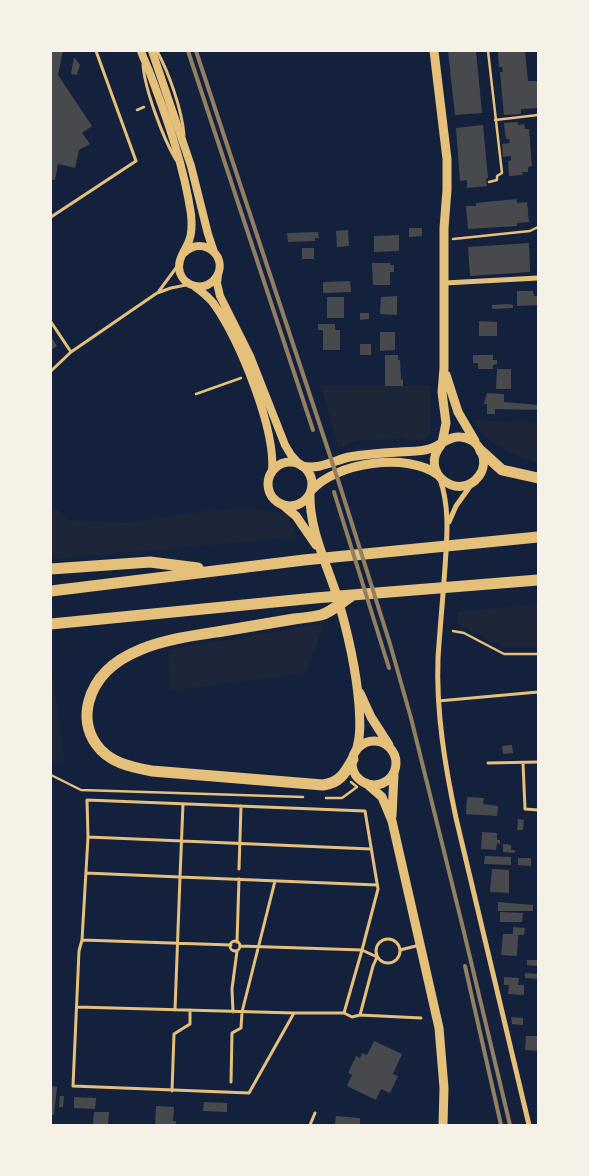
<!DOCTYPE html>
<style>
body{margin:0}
#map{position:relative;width:589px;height:1176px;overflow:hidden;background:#14213d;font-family:"Open Sans",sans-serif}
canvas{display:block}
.frame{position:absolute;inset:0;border:52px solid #f6f1e7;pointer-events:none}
</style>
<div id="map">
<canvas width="589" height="1176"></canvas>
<div class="frame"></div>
</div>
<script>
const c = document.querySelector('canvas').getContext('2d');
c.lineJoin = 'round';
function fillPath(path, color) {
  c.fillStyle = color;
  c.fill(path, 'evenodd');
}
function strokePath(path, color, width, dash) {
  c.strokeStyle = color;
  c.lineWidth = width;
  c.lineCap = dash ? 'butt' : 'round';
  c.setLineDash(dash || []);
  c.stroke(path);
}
const green = new Path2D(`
 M321,386H431L430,433L425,439L408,441L401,438L356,441L338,448Z
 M472,420L538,423V463C508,453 490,447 472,420Z
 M51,507L58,510L67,520L125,523L189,513L245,507L287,514L298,537L51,559Z
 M538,604V647H503L458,624V612Z
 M324,624L306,673L169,691L168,650Z
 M51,660L65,764L51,766Z`);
const building = new Path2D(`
 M51,51H63L58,75L92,126L82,133L90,144L79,150L75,168L58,164L55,180H51Z
 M448,51H476L482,113L455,115Z
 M498,51H525L528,81H538V108L521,109V114L504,115L500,72H503L502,67H499Z
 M74,57L80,65L77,75L71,74Z
 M518,122V125L524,124L525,129H529L532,166L528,167V172H522L523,175L509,176L508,161L511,160V156L503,157L502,144L510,143L509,139H506L504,123Z
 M483,125L488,178L486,179L487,186L467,188V180L460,181L456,128Z
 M517,199V203L527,202L529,222L517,223V226L468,229L466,206H476V203Z
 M409,228H422V236L409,237Z
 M348,230L349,246L337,247L336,231Z
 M318,232L319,238H315V241L288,242L287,233Z
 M399,235V251L374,252V236Z
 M529,243L530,272L470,276L468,247Z
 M302,248H314V259H302Z
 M372,263H390V265H394V272H390V285H373Z
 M350,281L351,292L323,293V282Z
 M517,291H533L534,296H538V305L517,306Z
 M397,296V315L380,314L381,297Z
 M327,297H344V318H327Z
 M508,304L513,305V308L492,309V305Z
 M360,313H369V319L360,320Z
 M479,321L497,322V336H479Z
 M318,324H335V330H340V350H323V330H318Z
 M380,332H395V350L380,351Z
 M51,336L57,346L51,350Z
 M360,344H371V355H360Z
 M385,355H398V360H400L401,380L403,379V386H385Z
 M473,355H493V360H497V364L493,365V369H478V363H473Z
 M497,369H511V389H496Z
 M487,393L504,394V402L538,405V410L495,409V414H487V404H484Z
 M512,745L513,753L503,754L502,746Z
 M467,797L484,798L483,804L498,806L497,816L466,814Z
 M518,819L524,820L523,830H517Z
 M482,832L497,833V840H500V844L497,843L496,850L481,849Z
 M503,844L511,845V850H515V853L503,852Z
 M485,856L511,857V865L484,864Z
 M518,858H531V866L518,865Z
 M492,869L509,870V893L490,892Z
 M498,902L533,905V911H498Z
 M500,912L523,913L522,922H500Z
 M513,927L525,928L524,935H518L517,956L501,955L503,934H513Z
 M527,960H538L537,966L527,965Z
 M525,973L538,974V979L525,978Z
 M504,977L519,978L518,985H524V995L508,994L509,985H504Z
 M511,1017L523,1018V1025L512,1024Z
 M526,1036H538V1051L525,1050Z
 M374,1041L402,1054L393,1074L398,1076L390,1093L381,1089L376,1100L347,1086L352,1075L348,1073L356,1056L360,1058L362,1053L367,1055Z
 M51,1086L57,1087L54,1115H51Z
 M60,1096H64L63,1107H59Z
 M74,1097L96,1098L95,1109L74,1108Z
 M204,1102L227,1103V1112L203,1111Z
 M156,1106L174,1107L173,1121H176V1125H155Z
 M94,1112H109L108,1125H95L93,1123Z
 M336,1116L360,1118V1125H335Z`);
const path = new Path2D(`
 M488,51L502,173L497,176V180L489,182
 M137,110L144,107
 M495,120L538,115
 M453,239L530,231L538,227
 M196,394L241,378
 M453,631L464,633L504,654H538
 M51,775L81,790L303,797
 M326,798H342L357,787L351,782`);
const service = new Path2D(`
 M157,51C169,73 182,110 184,135
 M143,65C145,90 163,138 176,160
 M51,217L136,161L96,51
 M159,291L176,268
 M51,322L71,352
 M51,371L71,352L157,293L171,288L186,285
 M438,701L538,692
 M488,763L538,762
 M523,763L525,809L538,810
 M87,800L365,811L378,889L362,950L377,957L373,966L360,1015L352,1017L344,1013H294L249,1093L73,1086L79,951L82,940L88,837Z
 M88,837L371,849
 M239,869L241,806
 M86,873L180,877L183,804
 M376 951a12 12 0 1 1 24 0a12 12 0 1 1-24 0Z
 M82,940L231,945
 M230 946a5 5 0 1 1 10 0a5 5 0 1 1-10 0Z
 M237,942L239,879
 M240,946L362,950L344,1013
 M400,950L420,945
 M77,1007L294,1013
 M175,1010L180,877L377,885
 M233,1012L232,989L237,951
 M360,1015L421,1018
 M231,1082L232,1033L241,1028L242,1012L275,881
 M172,1091L174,1034L190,1024V1010
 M310,1125L315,1113`);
const minor = new Path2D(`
 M445,283L538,278
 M440,479C450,508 447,537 445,567C443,597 440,628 438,658C436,712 445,766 456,818L529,1125
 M449,522L456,506L471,485`);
const tertiary = new Path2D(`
 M141,51C144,60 148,67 151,76C168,121 184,167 191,214C192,223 192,233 189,241C185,251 176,261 180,273C185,287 204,291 214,280C232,260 204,233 184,253
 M152,51L191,166L208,234L214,252
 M218,275L217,283L220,296L250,356L285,445L291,455L300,465
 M194,286C201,291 208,296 214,304C239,340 276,428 272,472`);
const secondary = new Path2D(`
 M434,51L447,159V190L444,228V368L442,392L446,423L442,443
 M446,375L458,412L475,441
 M268 484a22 22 0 1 1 44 0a22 22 0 1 1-44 0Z
 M302,466C320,470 332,461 349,457C366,454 382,453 399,452C409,451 420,452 429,449C440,446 448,436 460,437C480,438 490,461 479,476C459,503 418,472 441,445
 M311,491C335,462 409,452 438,475
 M310,493C309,528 325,560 336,593C347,629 356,668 359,705C360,720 361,736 356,751
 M283,505L296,516L316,545
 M360,693L371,717L389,745
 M352 763a22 22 0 1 1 44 0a22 22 0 1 1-44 0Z
 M366,783L382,797L392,821L439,1028L444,1088L443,1125
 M392,816L394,774`);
const motorway = new Path2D(`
 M481,451L502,470L538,478
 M51,569L150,562L198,568
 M51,591L304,560L538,537
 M51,624L315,598L538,580
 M353,759C345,773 340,783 323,785L152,771C131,767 109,763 96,744C87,731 85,716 89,701C104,646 177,638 223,631C247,627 271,623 294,619C303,618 312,617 321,615C332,612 343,601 353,595`);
const rail = new Path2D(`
 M188,51L313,430
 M196,51L340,486L390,644L411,718L462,924L510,1125
 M334,492L389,668
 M465,966L501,1125`);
fillPath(green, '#1d2539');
fillPath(building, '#48494c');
strokePath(path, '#e5c07b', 2.5);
strokePath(service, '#e5c07b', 3);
strokePath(minor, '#e5c07b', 5);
strokePath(tertiary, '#e5c07b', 8);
strokePath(secondary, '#e5c07b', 9);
strokePath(motorway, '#e5c07b', 11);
strokePath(rail, '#918062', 4);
</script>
